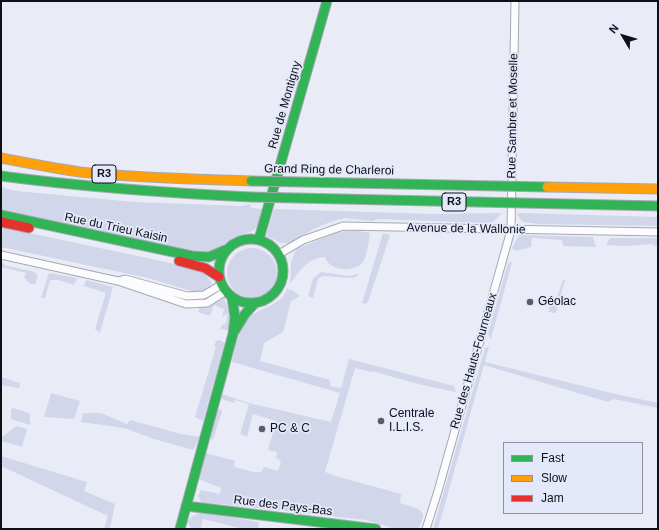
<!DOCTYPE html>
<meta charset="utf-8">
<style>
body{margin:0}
#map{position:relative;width:659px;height:530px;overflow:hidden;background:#e9ecf6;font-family:Arial,sans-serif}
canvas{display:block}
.frame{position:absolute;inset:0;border:2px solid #0e1016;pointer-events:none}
.legend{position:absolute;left:503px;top:442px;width:140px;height:72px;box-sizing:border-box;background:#e4e8fb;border:1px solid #8e929f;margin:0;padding:5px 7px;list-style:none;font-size:12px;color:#0e1016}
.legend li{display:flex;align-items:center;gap:8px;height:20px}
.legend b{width:20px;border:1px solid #8e929f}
.north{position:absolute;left:603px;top:16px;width:40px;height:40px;-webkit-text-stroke:3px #e4e8fb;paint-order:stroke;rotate:308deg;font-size:11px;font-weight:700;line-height:16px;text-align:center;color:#0e1016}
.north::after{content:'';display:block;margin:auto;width:14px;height:18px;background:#0e1016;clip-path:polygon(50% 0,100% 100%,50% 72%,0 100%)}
</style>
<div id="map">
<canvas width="659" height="530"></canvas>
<div class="frame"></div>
<ul class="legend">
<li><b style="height:5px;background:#30b455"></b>Fast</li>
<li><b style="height:5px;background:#ff9f0a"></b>Slow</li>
<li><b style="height:5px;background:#e5322d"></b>Jam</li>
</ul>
<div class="north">N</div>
</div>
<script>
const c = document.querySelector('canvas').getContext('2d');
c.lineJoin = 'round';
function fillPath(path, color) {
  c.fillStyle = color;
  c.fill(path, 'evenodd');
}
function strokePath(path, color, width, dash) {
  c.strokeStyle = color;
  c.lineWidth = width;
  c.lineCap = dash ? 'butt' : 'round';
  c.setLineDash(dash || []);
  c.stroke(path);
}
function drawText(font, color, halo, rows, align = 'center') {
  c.font = font + ' Arial,sans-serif';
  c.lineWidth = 3.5;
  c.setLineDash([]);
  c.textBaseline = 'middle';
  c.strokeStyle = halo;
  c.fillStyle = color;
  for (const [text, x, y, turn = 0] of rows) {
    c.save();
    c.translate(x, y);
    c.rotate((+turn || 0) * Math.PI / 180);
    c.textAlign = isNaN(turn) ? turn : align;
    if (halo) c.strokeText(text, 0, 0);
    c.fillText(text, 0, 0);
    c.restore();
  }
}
const green = new Path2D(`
 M1,187L16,191L135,202L242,206L250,204L251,208L263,209C262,215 260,223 255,229C251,233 245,233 240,235C229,239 220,249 209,255L1,211Z
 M274,209L433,214L502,213L493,222L486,223L378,219L372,221L345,218L330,222L312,230L290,243H281L266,236Z
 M518,213L658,217V226L539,224L523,222L517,215Z
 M1,227L199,269L204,273L212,283L207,290L204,292H194L148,278L1,247Z
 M354,230L370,233C368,243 368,255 362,263C353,273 329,271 325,257C308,258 299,271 290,284L291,263L296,249L339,232Z
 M383,233L390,235L368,302L365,304L362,303Z
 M519,235L593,237L596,247L563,246L562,240L532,238L531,247L516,251L512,248Z
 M610,238H658V247L651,244L627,246L606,245Z
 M227 273a25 25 0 1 1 50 0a25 25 0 1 1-50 0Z
 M1,261L4,265L35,272L38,277L35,284H30L24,277L26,273L1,267Z
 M512,262L491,339L488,334L508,263Z
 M321,272L349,276L358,274L359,275L353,278L322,276L318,279L313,298L308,296L313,279Z
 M49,273L77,278L74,285L58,280H50L45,298H41Z
 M86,280L113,287L100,333L95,329L106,293L84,286Z
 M563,280H565L556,313L548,312L552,300L556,301Z
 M287,288L291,291V289L300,296L291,301L283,332L264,343L260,361L330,380V386L341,388L349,359L454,386L456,392L422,385L371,371V372L355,368L325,472L339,477L401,494L400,503C417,509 431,508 418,529H396L366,520L222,504L202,503L198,496L201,490L220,494L221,488L198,479L206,453L235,461L234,467L254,472H261L264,467L278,471L281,461L276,458L277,452L268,450L276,421L253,414L247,437L240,434L249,404L235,400V403L221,399L222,394L249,403L331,422L340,393L232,362C234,353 240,326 246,320C257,308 283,306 287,288Z
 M224,298L229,310L232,320L228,330L220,329L222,325L226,323L228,313L222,317L224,309L214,305L210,316L198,312L200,307Z
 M220,340L225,343L203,421L195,417L216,347H214L216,341Z
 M489,347L485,362L611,393L658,403V408L614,399L608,402L484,365L438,529H433L485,348Z
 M1,377L20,383L19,388L1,385Z
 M51,393L80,401L74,419L44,417Z
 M13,408L29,413L30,416V425L11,419V410Z
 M221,409L222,411L213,440L209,438L217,411Z
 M83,413H101L127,424L130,420L181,434L200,437L193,450L154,439L124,428L81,422Z
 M16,426L27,429L22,447L1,441V438Z
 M1,456L87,482L84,491L115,504L110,529H104L108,516L1,466Z
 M202,512L259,522L258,529H243L203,519L201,527L199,529L191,528L187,522L191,517Z`);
const street = new Path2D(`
 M279,254L303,240L343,226L658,232
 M1,255L118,281L186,304L207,303L226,291
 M118,281L125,279L187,296L204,295L221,285
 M426,529L438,491L511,230L515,1`);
const fast = new Path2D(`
 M1,176C84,187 167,193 251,197
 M1,215L192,256L209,257L225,250
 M219 271a32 32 0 1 1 64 0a32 32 0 1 1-64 0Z
 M259,239L327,1
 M234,332L245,314L255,303
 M186,506L376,529
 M180,529L233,334L235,317L232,298`);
const slow = new Path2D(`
 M1,158C27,163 53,168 80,172C136,178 194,179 251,181`);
const jam = new Path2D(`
 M1,222L29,228
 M179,261L205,268L219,277`);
const fastBridge = new Path2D(`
 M251,181L547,187
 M251,197L658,206`);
const slowBridge = new Path2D(`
 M547,187L658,189`);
const markers = [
 [530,302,4,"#5b5d64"],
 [381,421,4,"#5b5d64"],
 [262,429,4,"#5b5d64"]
];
const shields = [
 [104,174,24],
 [454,202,24]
];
const shieldNames = [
 ["R3",104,174],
 ["R3",454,202]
];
const streetNames = [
 ["Rue de Montigny",285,105,-74],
 ["Rue Sambre et Moselle",513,116,-89],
 ["Grand Ring de Charleroi",329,170,1],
 ["Rue du Trieu Kaisin",116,228,12],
 ["Avenue de la Wallonie",466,229,1],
 ["Rue des Hauts-Fourneaux",474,361,-74],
 ["Rue des Pays-Bas",283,506,7]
];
const poiNames = [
 ["Géolac",538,302],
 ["Centrale",389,414],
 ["I.L.I.S.",389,428],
 ["PC & C",270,429]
];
fillPath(green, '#d1d6eb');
strokePath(street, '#a7a9b1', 9);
strokePath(fast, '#a7a9b1', 11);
strokePath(slow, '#a7a9b1', 11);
strokePath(jam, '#a7a9b1', 11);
strokePath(street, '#fcfcfe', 7);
strokePath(fast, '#30b455', 9);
strokePath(slow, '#ff9f0a', 9);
strokePath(jam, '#e5322d', 9);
strokePath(fastBridge, '#a7a9b1', 11, []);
strokePath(slowBridge, '#a7a9b1', 11, []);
strokePath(fastBridge, '#30b455', 9);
strokePath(slowBridge, '#ff9f0a', 9);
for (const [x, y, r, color] of markers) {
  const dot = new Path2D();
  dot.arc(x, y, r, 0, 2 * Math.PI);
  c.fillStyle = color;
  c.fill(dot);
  strokePath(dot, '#e4e8fb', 1.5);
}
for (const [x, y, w] of shields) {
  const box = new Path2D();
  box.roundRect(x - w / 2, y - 9, w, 18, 3);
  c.fillStyle = '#e4e8fb';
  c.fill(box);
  strokePath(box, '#0e1016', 1);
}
drawText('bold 11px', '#0e1016', null, shieldNames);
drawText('12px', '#0e1016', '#e4e8fb', streetNames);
drawText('12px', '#0e1016', '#e4e8fb', poiNames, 'left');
</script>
